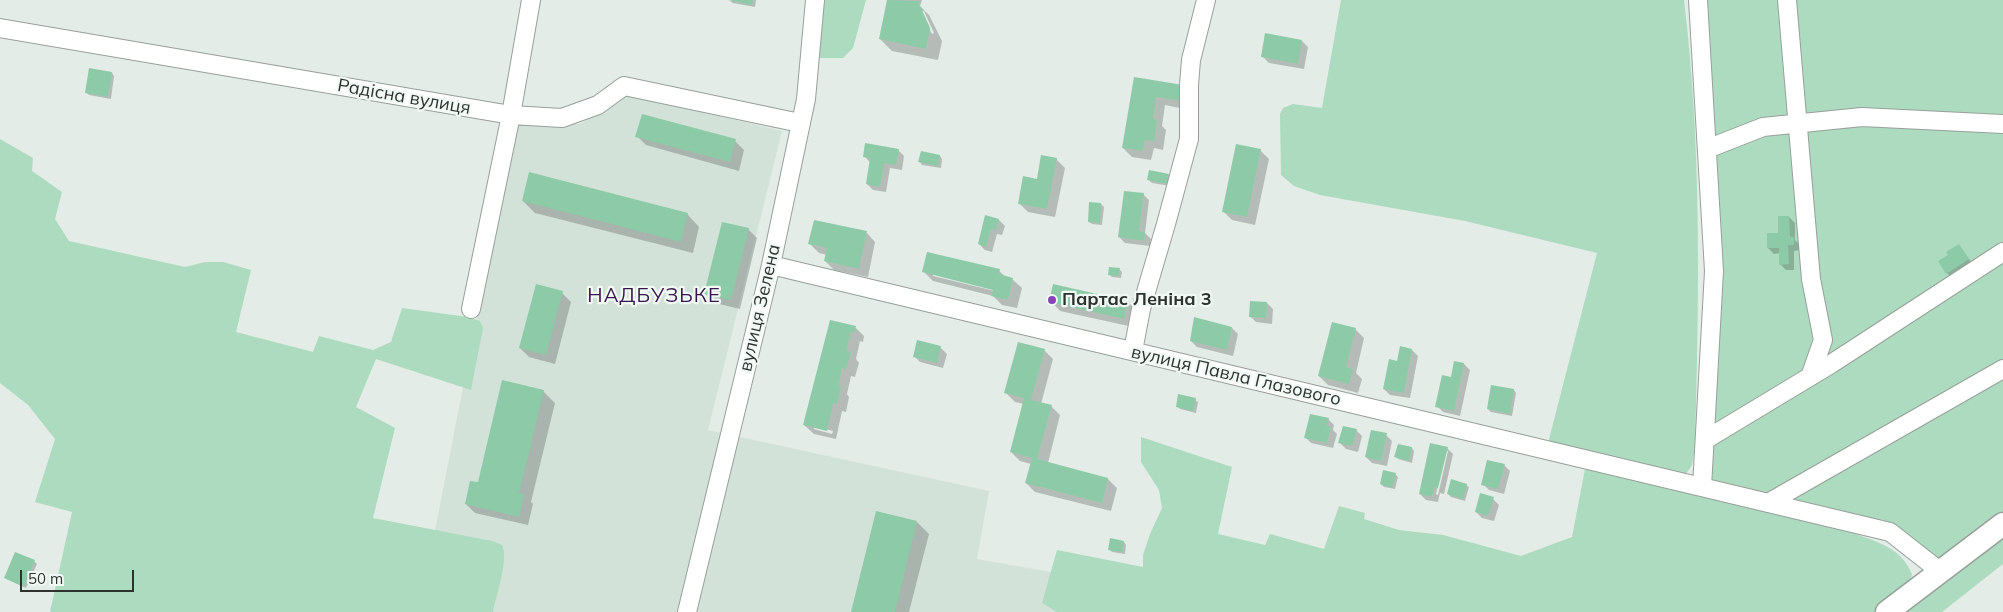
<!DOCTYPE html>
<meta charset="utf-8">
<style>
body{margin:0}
#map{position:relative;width:2003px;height:612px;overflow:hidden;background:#e3ece6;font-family:Mulish,sans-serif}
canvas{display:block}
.scale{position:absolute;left:20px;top:570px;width:114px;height:22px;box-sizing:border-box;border:2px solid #2e322f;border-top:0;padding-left:6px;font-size:15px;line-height:18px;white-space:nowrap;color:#2e322f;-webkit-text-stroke:4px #f0f9f4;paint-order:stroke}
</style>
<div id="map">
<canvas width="2003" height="612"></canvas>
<div class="scale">50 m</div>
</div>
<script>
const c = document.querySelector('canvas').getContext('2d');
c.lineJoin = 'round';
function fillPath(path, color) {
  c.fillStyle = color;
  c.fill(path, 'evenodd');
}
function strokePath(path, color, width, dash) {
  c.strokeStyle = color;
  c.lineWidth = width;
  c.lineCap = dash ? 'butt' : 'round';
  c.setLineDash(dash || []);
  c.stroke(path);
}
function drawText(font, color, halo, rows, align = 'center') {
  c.font = font + ' Mulish,sans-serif';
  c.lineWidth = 4.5;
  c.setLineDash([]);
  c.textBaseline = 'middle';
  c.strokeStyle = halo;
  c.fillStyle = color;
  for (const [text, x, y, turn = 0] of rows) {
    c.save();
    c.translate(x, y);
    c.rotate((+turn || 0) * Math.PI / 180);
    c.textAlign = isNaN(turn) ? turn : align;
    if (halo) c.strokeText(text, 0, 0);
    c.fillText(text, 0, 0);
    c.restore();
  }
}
const built = new Path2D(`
 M626,94L782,131L708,430L989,491L977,559L1124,585L1119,612H419L515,122L580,124Z`);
const green = new Path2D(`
 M814,0H866L853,48L843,58H817Z
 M1341,0H1684C1702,148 1699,299 1695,447L1692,465L1684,477L1547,447L1597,253L1465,221L1320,195L1294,186L1281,175L1280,114L1283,108L1293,104L1322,108Z
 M1691,0H2003V515L1949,556L1933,560L1907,544L1705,481L1704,229Z
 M0,139L33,158L32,171L62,192L55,219L69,241L185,267L205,262H223L251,270L236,332L313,352L319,336L373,350L391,342L402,308L468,317L480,321L483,328L471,390L376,359L356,407L395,428L373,518L492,541L502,545C509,560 496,595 493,612H50L72,512L35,502L55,439L28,405L0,383Z
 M1141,437L1232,467L1218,534L1265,545L1270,534L1324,549L1339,506L1365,513L1364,519L1399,530L1443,535L1521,556L1572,537L1585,469L1850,532C1876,542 1900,546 1912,574L1909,587L1878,612H1057L1042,603L1057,550L1143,567V555L1150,534L1162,508L1159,490L1141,462Z
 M2003,536V564L1942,612H1906Z`);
const shadow = new Path2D(`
 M756,0L755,7L733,3L730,1Z
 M889,0H922L920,6L929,15L942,41L938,60L892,51L880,39ZM921,11H924L934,33L932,34Z
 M1302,41L1308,47L1304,69L1269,63L1263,57Z
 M112,73L114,76L111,99L89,95L86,92Z
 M1135,78L1183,86L1190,110L1165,105L1162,126L1166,130L1163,150L1154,148L1151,160L1132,157L1123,148Z
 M637,136L735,141L744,150L739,171L646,145Z
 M898,150L904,156L902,170L890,168L886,192L873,190L867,184L871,163L864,156Z
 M1260,150L1269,159L1255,225L1232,220L1223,211Z
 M922,153L940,156L942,159L941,168L922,165L920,162Z
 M1056,159L1065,168L1055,217L1028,212L1019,203Z
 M1169,175L1171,177L1170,186L1152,183L1149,180Z
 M1143,194L1149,200L1145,233L1151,239L1150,246L1125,243L1119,237Z
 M523,201L687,214L699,227L693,253L535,213Z
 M1101,204L1104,207L1102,225L1092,224L1089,222Z
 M986,217L999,220L1005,226L1002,235L997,234L992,252L985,250L979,244Z
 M1789,217L1795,223V240L1799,244L1800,250L1794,251V270H1786L1780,264V253L1774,254L1768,248L1779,234Z
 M748,229L757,238L740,309L715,303L706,294Z
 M866,232L875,242L868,277L834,270L825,261L827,255L819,253L810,244Z
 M1959,245L1974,266L1953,279L1947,273Z
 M1119,269L1122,272L1121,278L1112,277L1109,274Z
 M999,271L1006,277L1012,279L1022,288L1017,308L1002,305L993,296L933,281L924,272ZM933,274L999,290V292L933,276Z
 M562,293L571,302L555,364L529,357L520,348Z
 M1051,301L1128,302L1137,311L1133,327L1060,311Z
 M1267,303L1273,309L1272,324L1256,322L1250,316Z
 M831,321L855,327L864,336L863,342L860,341L856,359L859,363L855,377L851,376L847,394L849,397L846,412L842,411L836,439L814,434L804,425ZM814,426L833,431L832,434L814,429Z
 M1232,328L1238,334L1233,356L1197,347L1191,341Z
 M1355,329L1364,338L1356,373L1362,379L1358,393L1328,385L1319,376Z
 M918,342L941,348L947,354L943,368L920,362L914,356Z
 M1044,350L1053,359L1041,404L1051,406L1060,415L1048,463L1108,479L1117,488L1111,511L1035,492L1026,483L1031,464L1020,461L1011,452L1024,404L1015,402L1005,392Z
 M1412,350L1418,356L1410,398L1390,395L1384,389L1398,363Z
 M1455,363L1464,364L1470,370L1460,416L1443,412L1437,406L1452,379Z
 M1514,390L1516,393L1512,416L1491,412L1488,409Z
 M543,391L555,403L531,502L533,504L528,525L475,513L466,504Z
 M1195,400L1198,402L1196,413L1180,409L1177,406Z
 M1328,419L1334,425L1333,430L1337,434L1333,448L1311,443L1305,437Z
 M1356,430L1362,436L1358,452L1346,449L1340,443Z
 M1386,435L1392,441L1387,466L1372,463L1366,457Z
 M1399,445L1412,448L1414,451L1412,463L1398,459L1396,457Z
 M1447,448L1453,454L1444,494L1440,493L1438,502L1426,500L1420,494ZM1446,451H1448L1438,495L1436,494Z
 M1504,465L1510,471L1504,494L1489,490L1483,484Z
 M1395,474L1398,477L1395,489L1384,487L1381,484Z
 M1466,485L1469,487L1465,501L1451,497L1448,494Z
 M1493,499L1499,505L1494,521L1482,518L1476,512Z
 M917,522L929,534L909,612H852Z
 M1124,542L1126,545L1125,554L1112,552L1109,549Z
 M34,561L37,564L26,588L5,578Z`);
const building = new Path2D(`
 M728,0H753L752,5Z
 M887,0L918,1L930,28L926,49L879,39Z
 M1265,33L1302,40L1298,64L1261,57Z
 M89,68L112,72L108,97L85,93Z
 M1134,77L1183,85L1181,101L1156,97L1153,119L1157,120L1154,141L1145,140L1143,151L1122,148Z
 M642,114L736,139L730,162L635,137Z
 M865,143L899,149L896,165L884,163L880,187L866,184L870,158L863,157Z
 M1236,144L1261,149L1247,217L1222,212Z
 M921,151L940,155L938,166L918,162Z
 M1041,155L1057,158L1047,209L1018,204L1023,176L1037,179Z
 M1149,170L1169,174L1167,184L1147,180Z
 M529,172L688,213L681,242L522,201Z
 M1124,191L1144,193L1139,231L1145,232L1144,241L1118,237Z
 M1089,202L1101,203L1100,223L1088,222Z
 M985,215L999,219L996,230L991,229L986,247L978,244Z
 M1778,216H1789L1790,237H1794V245H1788L1789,264L1779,265V248H1767V233H1778Z
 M814,220L867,231L859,269L824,261L827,248L808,244Z
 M722,222L749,228L731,300L704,294Z
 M1959,244L1969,259L1946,274L1938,261L1948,255L1946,252Z
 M927,252L1000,269L999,274L1013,278L1008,300L991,296L993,290L922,272Z
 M1109,267L1120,268L1118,276L1108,275Z
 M536,284L563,291L546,355L519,348Z
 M1053,284L1128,301L1124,319L1049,302Z
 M1250,301L1267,302L1266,318L1249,317Z
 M1194,317L1232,327L1227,350L1190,341Z
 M830,320L856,326L854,333L851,332L846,351L851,352L846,369L842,368L838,386L841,387L837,404L833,403L827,431L803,425Z
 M1332,322L1356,328L1346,367L1353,369L1349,384L1318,376Z
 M917,340L941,346L937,363L913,357Z
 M1018,342L1045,349L1031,400L1052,405L1037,459L1108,478L1102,503L1025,483L1032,458L1010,452L1024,398L1004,393Z
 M1400,346L1412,349L1404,393L1383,389L1389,359L1397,361Z
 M1454,361L1464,363L1454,411L1435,407L1442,375L1451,377Z
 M502,380L544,390L519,493L524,494L519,517L465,504L470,481L478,482Z
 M1491,385L1514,389L1510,414L1487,409Z
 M1178,394L1196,398L1193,411L1176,407Z
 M1310,414L1329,418L1327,426L1331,427L1327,443L1304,438Z
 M1343,426L1357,429L1352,446L1338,443Z
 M1371,430L1387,433L1381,461L1365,457Z
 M1430,443L1448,447L1438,488L1434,487L1432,497L1419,494Z
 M1398,444L1412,447L1409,461L1394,457Z
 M1487,460L1505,464L1498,489L1481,485Z
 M1383,470L1396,473L1392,488L1380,484Z
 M1451,479L1467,484L1463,499L1447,494Z
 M1480,493L1494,497L1488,516L1475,512Z
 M876,511L917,521L895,612H851Z
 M1110,538L1124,541L1122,552L1108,550Z
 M15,552L35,560L24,587L4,578Z`);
const minor = new Path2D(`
 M1698,0L1714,271L1702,487
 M1787,0L1811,279L1823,340L1811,374
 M0,28L511,115L562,118L598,105L624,86L800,123
 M1707,149L1763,127L1862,117L2003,124
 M771,265L1890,532L1941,572
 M471,309L511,115L531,0
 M1133,351L1141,309L1166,224L1189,139V85L1191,60L1206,0
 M1705,440L1831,364L2003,252
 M1768,503L2003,369
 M687,612L771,265L806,99L815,0`);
const major = new Path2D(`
 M1887,612L2003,524`);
const markers = [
 [1052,300,5,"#8843b7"]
];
const streetNames = [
 ["Радісна вулиця",404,97,10],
 ["вулиця Зелена",760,308,-77],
 ["вулиця Павла Глазового",1236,376,13]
];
const poiNames = [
 ["Партас Леніна 3",1062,300]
];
const quarterNames = [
 ["НАДБУЗЬКЕ",654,296]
];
fillPath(built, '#d2e2d9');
fillPath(green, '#addbc0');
fillPath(shadow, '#0003');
fillPath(building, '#8dcaa7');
strokePath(minor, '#97a09a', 20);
strokePath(major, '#97a09a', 25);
strokePath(minor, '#fff', 18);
strokePath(major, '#fff', 22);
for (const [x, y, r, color] of markers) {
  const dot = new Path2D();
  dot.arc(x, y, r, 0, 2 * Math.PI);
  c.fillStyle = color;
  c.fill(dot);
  strokePath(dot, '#f0f9f4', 2);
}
drawText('18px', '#2e322f', '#f0f9f4', streetNames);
drawText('bold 18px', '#2e322f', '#f0f9f4', poiNames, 'left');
c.letterSpacing = '1px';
drawText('20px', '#38174e', '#f0f9f4', quarterNames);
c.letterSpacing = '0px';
</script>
